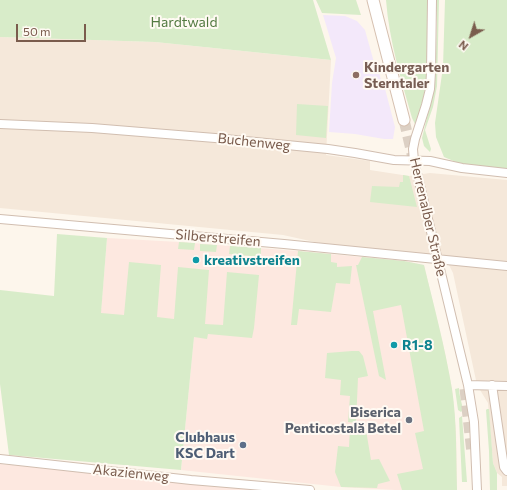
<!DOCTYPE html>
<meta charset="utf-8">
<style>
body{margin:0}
#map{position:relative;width:507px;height:490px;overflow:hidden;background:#fdf6ec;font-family:Commissioner,sans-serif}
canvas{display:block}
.north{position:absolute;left:451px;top:16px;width:40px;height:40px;-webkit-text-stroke:3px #fffaf3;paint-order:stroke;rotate:219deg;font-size:11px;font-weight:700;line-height:16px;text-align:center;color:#7a5c4d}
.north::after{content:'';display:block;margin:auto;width:14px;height:18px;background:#7a5c4d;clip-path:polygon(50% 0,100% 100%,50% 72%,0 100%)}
.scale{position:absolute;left:16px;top:24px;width:70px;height:18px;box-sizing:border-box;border:2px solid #7a5c4d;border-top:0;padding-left:5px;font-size:12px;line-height:14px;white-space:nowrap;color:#7a5c4d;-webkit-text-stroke:3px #fffaf3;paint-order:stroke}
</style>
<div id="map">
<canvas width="507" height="490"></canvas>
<div class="north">N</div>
<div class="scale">50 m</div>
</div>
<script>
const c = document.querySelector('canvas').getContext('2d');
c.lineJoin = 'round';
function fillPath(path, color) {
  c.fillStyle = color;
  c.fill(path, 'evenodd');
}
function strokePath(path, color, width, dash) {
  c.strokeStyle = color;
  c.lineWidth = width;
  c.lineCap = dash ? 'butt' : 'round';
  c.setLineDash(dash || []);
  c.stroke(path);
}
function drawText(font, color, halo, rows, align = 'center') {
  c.font = font + ' Commissioner,sans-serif';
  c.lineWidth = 4;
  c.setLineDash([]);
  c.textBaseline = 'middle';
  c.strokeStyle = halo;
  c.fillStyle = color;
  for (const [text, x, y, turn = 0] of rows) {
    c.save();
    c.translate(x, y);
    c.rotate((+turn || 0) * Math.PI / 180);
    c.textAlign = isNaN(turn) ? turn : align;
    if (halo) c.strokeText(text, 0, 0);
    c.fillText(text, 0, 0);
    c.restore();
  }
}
const residential = new Path2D(`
 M0,37L155,42L331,60L326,155L370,161V170L409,176L430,173L507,180V486H502V477L497,473L493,463L488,403L477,385L453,273L447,261L351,250L283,235L0,208Z`);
const commercial = new Path2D(`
 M107,238L179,242L217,245L298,251L404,261L424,265L445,353L452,389L456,432L457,490H395L341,487L181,470L194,336L100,322Z
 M0,464L280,487V490H0Z`);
const education = new Path2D(`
 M323,15L345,16L357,21L365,30L375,66L378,69L381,80L383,81L395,127L393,139H384L355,134L329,132L332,83L336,58Z`);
const green = new Path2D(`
 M0,0H313L331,60L155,42L0,37Z
 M316,0H356L361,15L322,13Z
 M386,0H428C428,41 432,85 415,124L412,118C401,79 389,40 386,0Z
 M436,0H439L437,86L433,107L425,130L431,149L430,152L424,146L422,138L435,85L437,23Z
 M445,0H507V169L463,165L444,157L436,137L435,123L443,67Z
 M297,104L328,106L326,138L296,135Z
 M403,175L409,176L417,207L370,202L372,186L399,187L400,182H403Z
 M57,234L107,238L101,313L124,315L129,262L161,265L157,317L174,319L178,267L209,270L205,324L223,325L227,272L259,275L254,328L252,338L208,334L207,339L194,337L181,470L9,455L0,384V290L54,296Z
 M179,242L195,243L194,250L178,249Z
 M200,244L217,245L216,252L200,251Z
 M230,246L261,248V257L229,254Z
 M298,251L331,254V262L337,263V267L352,266L350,284L336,283L331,312L299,309L297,325H291Z
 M362,257L404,261L424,265C434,306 445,347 452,389C457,422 456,456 457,490H402L397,474L423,469L415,433L424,431L401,305L373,311L386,380L379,376L356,265H358Z
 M352,351H359L363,356L368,376L358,378L356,423L348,422L350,396L340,395L341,380L325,378L327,353Z
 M459,388C459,395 462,403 463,410L461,412L458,410L455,389Z
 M487,409H489L493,463L497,473V490H490L489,451L486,410Z
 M462,416L467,482H462L459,418Z
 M350,428L366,430L371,460L379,459L390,481L378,484L377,488L341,487L335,472L338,446L349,447Z`);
const secondaryTunnel = new Path2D(`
 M404,120L413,158
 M465,389L472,453`);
const minor = new Path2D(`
 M432,0L431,72L430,89L426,105L415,139L413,149L414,161L468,385L474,422L477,490
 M0,124L92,128L215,138L328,149L355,153L394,160L430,161L462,168L507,173
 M0,219L284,244L507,266
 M468,385L507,386
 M492,385L504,467L507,471
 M0,459L191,480L310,490`);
const secondary = new Path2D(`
 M373,0L404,120`);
const markers = [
 [356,75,4,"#8d6e63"],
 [196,260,4,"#0f9aa8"],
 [394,345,4,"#0f9aa8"],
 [409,420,4,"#6b7280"],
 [243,445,4,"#5c6f8a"]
];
const parkNames = [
 ["Hardtwald",184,22]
];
const educationNames = [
 ["Kindergarten",364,67],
 ["Sterntaler",364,83]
];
const streetNames = [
 ["Buchenweg",254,142,6],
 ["Herrenalber Straße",428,217,77],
 ["Silberstreifen",218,238,5],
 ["Akazienweg",131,473,6]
];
const cultureNames = [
 ["kreativstreifen",204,260],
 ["R1-8",402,345]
];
const worshipNames = [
 ["Biserica",401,412],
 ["Penticostală Betel",401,428]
];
const serviceNames = [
 ["Clubhaus",235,437],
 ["KSC Dart",235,453]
];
fillPath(residential, '#f5e8da');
fillPath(commercial, '#fde8e0');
fillPath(education, '#f3e8fa');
fillPath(green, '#d8ecc9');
strokePath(secondaryTunnel, '#dcd0c4', 11, [11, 5.5]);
strokePath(minor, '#d1beb0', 10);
strokePath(secondary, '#d6c0b0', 13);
strokePath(minor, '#fff', 8);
strokePath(secondary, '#fff', 11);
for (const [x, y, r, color] of markers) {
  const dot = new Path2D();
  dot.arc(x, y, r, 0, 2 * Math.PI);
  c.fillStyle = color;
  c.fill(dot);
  strokePath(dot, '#fffaf3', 1.5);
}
drawText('14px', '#537a41', '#fffaf3', parkNames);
drawText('bold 14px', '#785e54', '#fffaf3', educationNames, 'left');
drawText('14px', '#7a5c4d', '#fffaf3', streetNames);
drawText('bold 14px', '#0d838f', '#fffaf3', cultureNames, 'left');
drawText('bold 14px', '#5b616d', '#fffaf3', worshipNames, 'right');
drawText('bold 14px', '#4e5e75', '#fffaf3', serviceNames, 'right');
</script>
